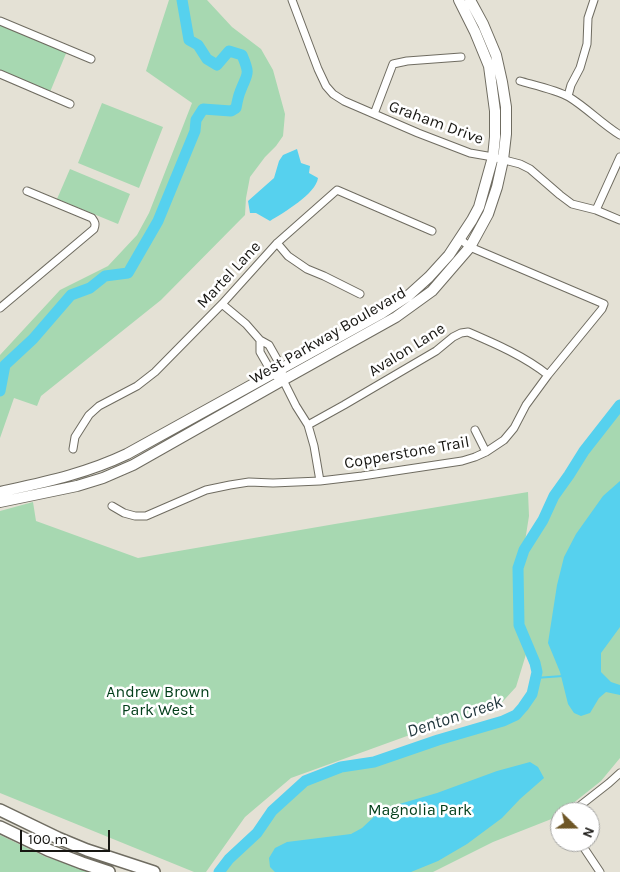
<!DOCTYPE html>
<style>
body{margin:0}
#map{position:relative;width:620px;height:872px;overflow:hidden;background:#e4e1d5;font-family:Karla,sans-serif}
canvas{display:block}
.north{position:absolute;left:550px;top:802px;width:50px;height:50px;box-sizing:border-box;background:#fff;border:1px solid #a2a2a0;border-radius:50%;rotate:112deg;font-size:14px;font-weight:700;line-height:20px;text-align:center;color:#171612}
.north::after{content:'';display:block;margin:auto;width:18px;height:22px;background:#6e5626;clip-path:polygon(50% 0,100% 100%,50% 72%,0 100%)}
.scale{position:absolute;left:20px;top:830px;width:90px;height:22px;box-sizing:border-box;border:2px solid #171612;border-top:0;padding-left:6px;font-size:15px;line-height:18px;white-space:nowrap;color:#171612;-webkit-text-stroke:4px #fff;paint-order:stroke}
</style>
<div id="map">
<canvas width="620" height="872"></canvas>
<div class="north">N</div>
<div class="scale">100 m</div>
</div>
<script>
const c = document.querySelector('canvas').getContext('2d');
c.lineJoin = 'round';
function fillPath(path, color) {
  c.fillStyle = color;
  c.fill(path, 'evenodd');
}
function strokePath(path, color, width, dash) {
  c.strokeStyle = color;
  c.lineWidth = width;
  c.lineCap = dash ? 'butt' : 'round';
  c.setLineDash(dash || []);
  c.stroke(path);
}
function drawText(font, color, halo, rows, align = 'center') {
  c.font = font + ' Karla,sans-serif';
  c.lineWidth = 5;
  c.setLineDash([]);
  c.textBaseline = 'middle';
  c.strokeStyle = halo;
  c.fillStyle = color;
  for (const [text, x, y, turn = 0] of rows) {
    c.save();
    c.translate(x, y);
    c.rotate((+turn || 0) * Math.PI / 180);
    c.textAlign = isNaN(turn) ? turn : align;
    if (halo) c.strokeText(text, 0, 0);
    c.fillText(text, 0, 0);
    c.restore();
  }
}
const green = new Path2D(`
 M169,0H207L232,27L261,49L273,70L285,114L283,136L276,146L265,157L250,177L246,198L245,215L161,300L41,396L37,406L14,398L0,438V355L60,290L108,266L137,235L149,213L192,103L146,71Z
 M0,23L67,51L50,92L0,71Z
 M102,103L163,127L139,188L78,163Z
 M70,169L130,194L118,224L57,199Z
 M615,411L620,414V758L601,781L562,812H560V813L554,818L493,842L433,872H219L229,859L257,833L272,811L305,781L341,767L374,762L438,740L503,721L516,715L523,707L532,694L537,672L535,663L525,639L527,651L516,687L495,710L407,736L291,778L245,817L206,872H194L0,793V511L33,502L36,521L138,558L335,524L528,492L529,516L523,554L543,520L554,496L569,475L584,451Z
 M0,835L46,857L93,872H0Z`);
const water = new Path2D(`
 M297,149L301,163L310,166L309,173L318,178C316,194 283,213 270,221L256,213H250L248,201L274,178L279,161L283,155Z
 M620,481V627L601,653V672L611,682L620,685V695L606,692L599,698L590,713L581,716L574,713L568,704L560,672L548,643L557,585L564,557L576,534L603,496Z
 M530,762L538,767L544,778L520,799L502,818L467,844L438,861L411,872H275L270,867L269,858L275,848L287,842L351,834L362,828L377,814L389,807L437,793L497,771Z`);
const stream = new Path2D(`
 M535,678L563,676`);
const river = new Path2D(`
 M0,391L5,365L33,339L71,295L90,288L105,276L128,273L158,221L195,131L196,120L203,109L231,111L236,108C237,103 238,97 240,92C247,73 251,76 242,55L229,51L217,65L207,59L198,45L189,40L182,0
 M219,872L229,859L257,833L272,811L305,781L341,767L374,762L438,740L503,721L516,715L523,707L532,694L537,672L535,663L519,625L518,568L524,550L543,520L554,496L569,475L584,451L620,405`);
const street = new Path2D(`
 M292,0L318,69L326,86L333,94L344,101L418,133L470,153L493,157L520,164L530,169L560,195L572,204L596,210L620,220
 M0,21L91,59
 M0,74L70,104
 M520,81C534,85 557,90 569,97C587,108 602,124 620,135
 M568,96L571,85L580,68L587,44L588,18L594,0
 M374,114L393,64L407,61L461,57
 M596,210L620,157
 M277,243L288,256L307,269L324,276L360,294
 M222,304L246,324L260,340L269,345L282,368L283,380L296,406L308,425L314,446L320,481
 M0,308L94,229C96,224 95,222 92,218L27,191
 M260,340V352L272,373L276,376
 M308,425L344,405L436,351L453,337L461,333L468,332C496,344 524,356 548,375
 M475,430L486,452
 M73,449L75,437L89,415L99,406L137,386L155,372L222,304L277,243L337,190L432,231
 M112,506L124,513L135,516H146L206,490L230,485L249,482L273,483L320,481L362,476L462,461L475,457L486,452L504,440L514,428L526,405L548,375L602,309L604,304L470,247L460,239
 M572,812L609,783L620,773
 M580,842L600,872`);
const secondary = new Path2D(`
 M0,492C45,482 85,474 127,454L382,313L408,296L429,277L449,255L472,220L479,207L493,157L495,137V111L489,66L475,32L459,0
 M0,502L77,486L103,478L133,465L283,380L396,317L432,291L470,247L488,214L497,187L503,160L506,134V107L502,82L496,55L483,24L470,0`);
const primary = new Path2D(`
 M0,810L58,838L87,850L154,872
 M0,827L48,850L82,863L109,872`);
const streetNames = [
 ["Graham Drive",436,123,20],
 ["Martel Lane",229,275,-47],
 ["West Parkway Boulevard",328,336,-30],
 ["Avalon Lane",407,350,-32],
 ["Copperstone Trail",407,453,-10]
];
const parkNames = [
 ["Andrew Brown",158,692],
 ["Park West",158,710],
 ["Magnolia Park",420,810]
];
const waterNames = [
 ["Denton Creek",455,717,-18]
];
fillPath(green, '#a7d8b1');
fillPath(water, '#56d1ee');
strokePath(stream, '#56d1ee', 2);
strokePath(river, '#56d1ee', 11);
strokePath(street, '#6f6c61', 9);
strokePath(secondary, '#6f6c61', 12);
strokePath(primary, '#6f6c61', 14);
strokePath(street, '#fff', 7);
strokePath(secondary, '#fff', 10);
strokePath(primary, '#fff', 11);
drawText('16px', '#171612', '#fff', streetNames);
drawText('16px', '#003d18', '#fff', parkNames);
drawText('italic 18px', '#1e343a', '#fff', waterNames);
</script>
